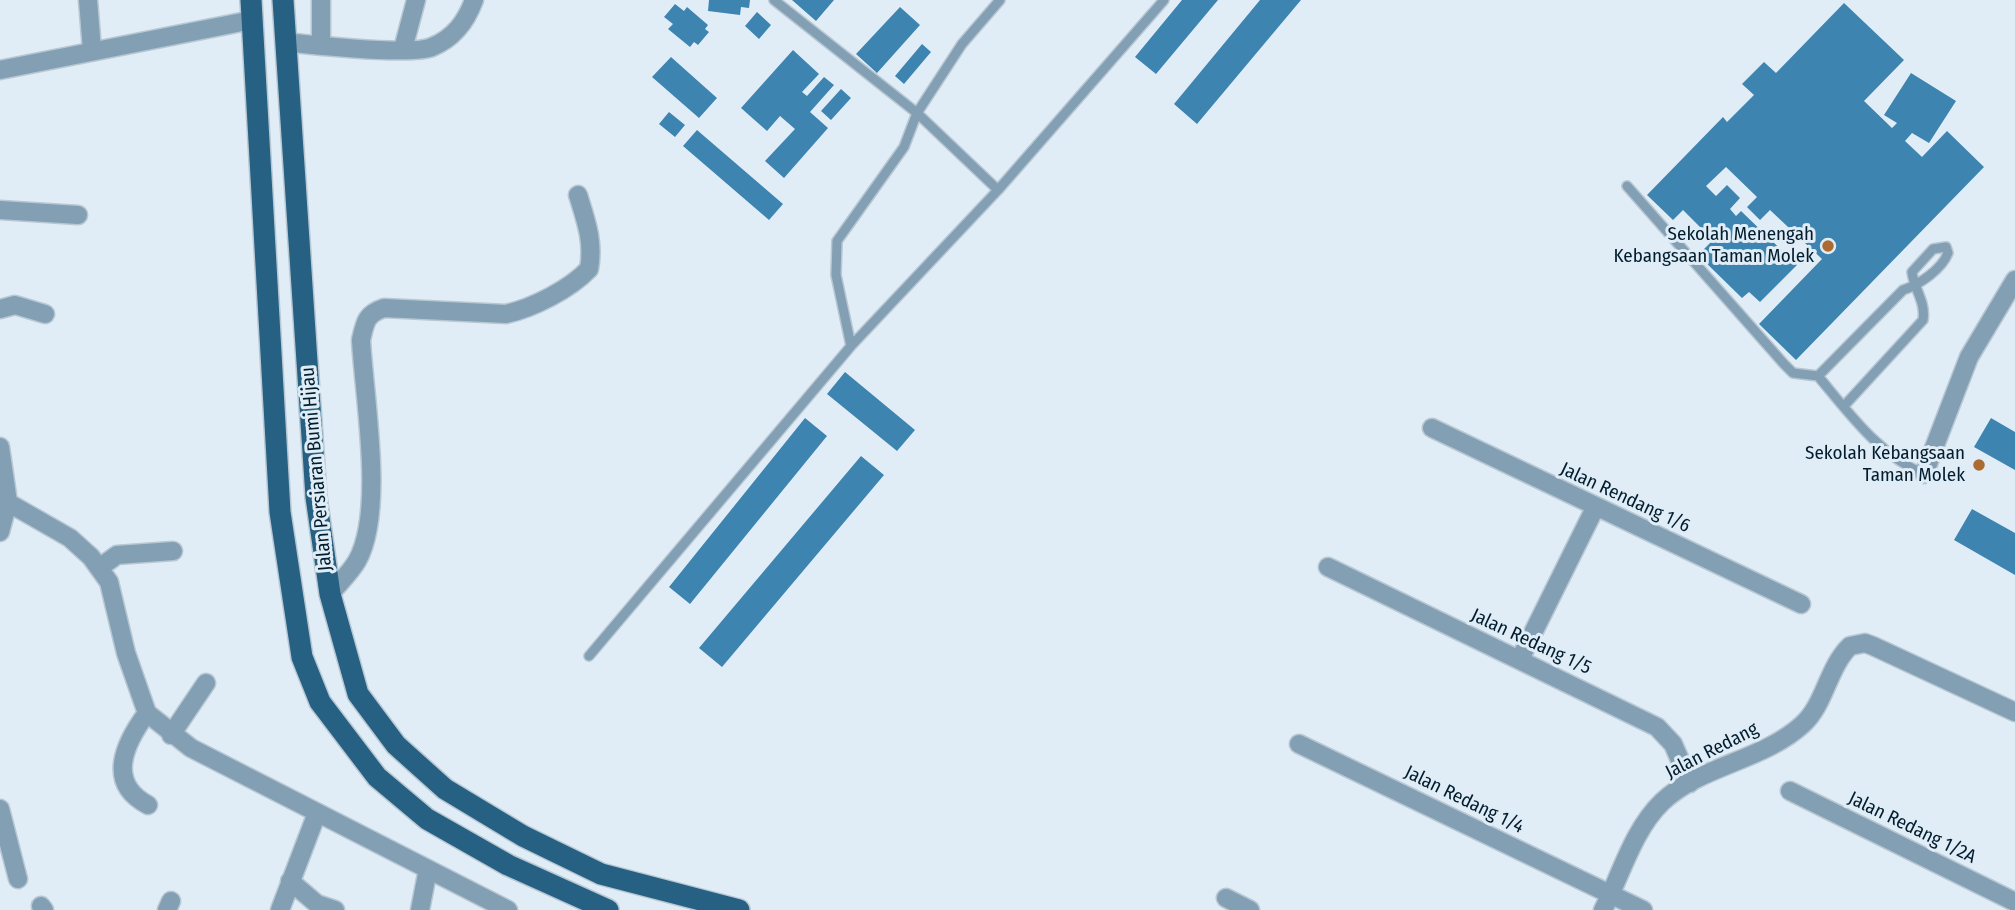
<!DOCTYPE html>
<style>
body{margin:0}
canvas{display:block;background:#e0edf7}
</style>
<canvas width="2015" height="910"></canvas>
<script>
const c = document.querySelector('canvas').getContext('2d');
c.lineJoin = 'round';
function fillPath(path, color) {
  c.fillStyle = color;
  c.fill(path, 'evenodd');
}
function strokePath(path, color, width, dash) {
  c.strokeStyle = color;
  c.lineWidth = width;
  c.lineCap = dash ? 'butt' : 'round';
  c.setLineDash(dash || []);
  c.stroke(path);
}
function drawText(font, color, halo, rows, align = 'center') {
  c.font = font + ' "Fira Sans Condensed",sans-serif';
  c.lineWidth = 6;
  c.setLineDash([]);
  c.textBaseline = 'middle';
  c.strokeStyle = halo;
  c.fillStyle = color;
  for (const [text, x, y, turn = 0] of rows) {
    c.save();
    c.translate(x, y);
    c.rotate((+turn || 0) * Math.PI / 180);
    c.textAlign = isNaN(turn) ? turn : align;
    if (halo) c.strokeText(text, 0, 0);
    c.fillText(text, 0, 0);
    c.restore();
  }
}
const building = new Path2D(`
 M709,0H750L749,8L741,7L740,15L708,11Z
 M792,0H834L816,21Z
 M1182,0H1218L1156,74L1135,57Z
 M1260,0H1301L1197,124L1174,104Z
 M1844,3L1904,60L1864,101L1892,128L1897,123L1884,115L1911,73L1956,101L1929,143L1912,133L1905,141L1922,157L1947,131L1984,167L1796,360L1759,324L1822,259L1770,210L1760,220L1747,207L1757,197L1726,167L1706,186L1716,196L1727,185L1740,198L1730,209L1736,216L1741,211L1797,265L1760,302L1749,292L1742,298L1698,255L1713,240L1683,210L1673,220L1647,195L1723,117L1727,122L1754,95L1742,84L1764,62L1776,73Z
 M675,4L684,11L687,7L708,25L705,29L709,32L698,45L694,42L690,47L668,29L673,24L664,17Z
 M900,7L920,25L877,73L856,54Z
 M757,12L771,25L759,39L745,26Z
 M922,44L931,52L904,84L895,76Z
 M793,50L819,74L802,92L807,96L824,77L834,85L810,112L828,128L784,178L765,161L795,129L780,116L767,131L741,108Z
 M671,57L717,98L699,118L652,77Z
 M841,89L851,98L831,120L821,111Z
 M669,112L685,125L675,137L659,124Z
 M697,130L783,204L769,220L683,146Z
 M845,372L915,430L897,451L827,394Z
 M805,418L827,436L690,604L669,587Z
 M1991,418L2015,432V470L1974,447Z
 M861,456L884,475L722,667L699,648Z
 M1972,509L2015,533V575L1954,540Z`);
const lane = new Path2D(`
 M774,0L917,113L998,190
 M1627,186L1784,364L1793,373L1818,376
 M851,346L836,275L837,241L904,147L917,113L962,44L1000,0
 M1844,406L1923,320C1926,302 1914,289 1912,272L1933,249L1946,247L1948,253C1942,269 1919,285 1903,290L1818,376C1848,412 1880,456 1924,474
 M589,656L851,346L998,190L1164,0`);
const street = new Path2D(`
 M88,0L92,50
 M285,42C312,45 411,56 432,47C454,38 466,22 474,0
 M321,46V0
 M403,49L416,0
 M0,70L252,20
 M0,210L78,215
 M0,309L15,305L45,314
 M1432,428L1801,604
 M0,447L8,502L0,532
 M1924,474L1969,357L2015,280
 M0,498L70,538L91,557L109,582L126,653L147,713L191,748L508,910
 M1328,567L1657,727L1673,744L1690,783
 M99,568L117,555L173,551
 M330,594C338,584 350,573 357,561C385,511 364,397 361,340C365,322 366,314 384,308L506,314C533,308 570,289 589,269C594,242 586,221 578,195
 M1520,659L1595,508
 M147,713C124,744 106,783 148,805
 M171,735L206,683
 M1299,744L1643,910
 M1790,791L2015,902
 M0,809L18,879
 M290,881L317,904L335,910
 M1226,898L1250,910
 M41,906L44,910
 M167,910L171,901
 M280,910L317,813
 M420,910L428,869
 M1603,910C1621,875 1633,830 1662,802C1701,765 1763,761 1803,724C1825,704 1828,667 1850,646L1865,643L1873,646L2015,712`);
const primary = new Path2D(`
 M251,0L280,512L302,657L320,702L377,777L427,819L508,865L608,910
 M283,0L316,497L330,594L358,694L396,745L445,789L523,836L601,874L739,910`);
const markers = [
 [1828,246,7,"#ab6b33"],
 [1979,465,7,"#ab6b33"]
];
const poiNames = [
 ["Sekolah Menengah",1814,235],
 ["Kebangsaan Taman Molek",1814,257],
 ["Sekolah Kebangsaan",1965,454],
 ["Taman Molek",1965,476]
];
const streetNames = [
 ["Jalan Persiaran Bumi Hijau",317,469,-95],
 ["Jalan Rendang 1/6",1625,498,25],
 ["Jalan Redang 1/5",1531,642,25],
 ["Jalan Redang",1712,751,-27],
 ["Jalan Redang 1/4",1464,800,26],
 ["Jalan Redang 1/2A",1912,828,26]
];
fillPath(building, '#3e84b0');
strokePath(lane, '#b8c8d3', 12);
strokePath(street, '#b8c8d3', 21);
strokePath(primary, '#b8c8d3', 24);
strokePath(lane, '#839fb4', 9);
strokePath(street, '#839fb4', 18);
strokePath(primary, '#266083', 21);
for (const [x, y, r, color] of markers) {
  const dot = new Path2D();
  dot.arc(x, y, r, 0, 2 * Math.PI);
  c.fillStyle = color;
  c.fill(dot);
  strokePath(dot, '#e0edf7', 2.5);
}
drawText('19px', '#011d2e', '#e0edf7', poiNames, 'right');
drawText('19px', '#011d2e', '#e0edf7', streetNames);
</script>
